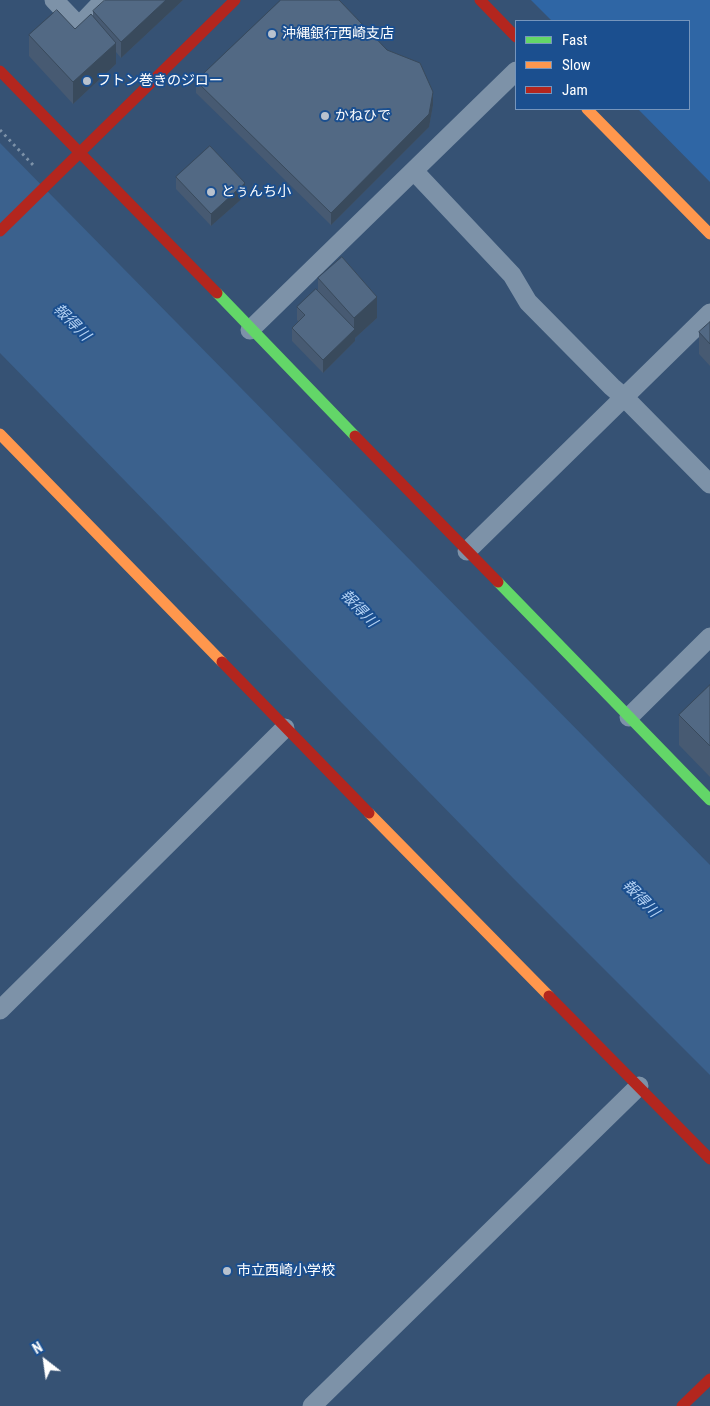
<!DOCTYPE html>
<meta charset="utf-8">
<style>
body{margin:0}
#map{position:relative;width:710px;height:1406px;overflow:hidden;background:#365274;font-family:"Roboto Condensed",sans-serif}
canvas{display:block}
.legend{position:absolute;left:515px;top:20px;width:175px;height:90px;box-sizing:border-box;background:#1b4f8f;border:1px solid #7695bc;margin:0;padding:6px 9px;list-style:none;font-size:15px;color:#fff}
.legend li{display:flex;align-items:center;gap:10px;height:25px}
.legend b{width:25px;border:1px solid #7695bc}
.north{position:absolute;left:20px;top:1336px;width:50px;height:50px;-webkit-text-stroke:4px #1b4f8f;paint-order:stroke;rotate:330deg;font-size:14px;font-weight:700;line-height:20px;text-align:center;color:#fff}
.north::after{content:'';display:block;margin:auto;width:18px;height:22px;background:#fff;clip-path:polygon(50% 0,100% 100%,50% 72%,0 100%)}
</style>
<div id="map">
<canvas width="710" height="1406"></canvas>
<ul class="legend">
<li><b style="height:6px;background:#63d668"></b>Fast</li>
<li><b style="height:6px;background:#ff974d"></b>Slow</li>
<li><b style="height:6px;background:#b3261e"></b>Jam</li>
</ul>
<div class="north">N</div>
</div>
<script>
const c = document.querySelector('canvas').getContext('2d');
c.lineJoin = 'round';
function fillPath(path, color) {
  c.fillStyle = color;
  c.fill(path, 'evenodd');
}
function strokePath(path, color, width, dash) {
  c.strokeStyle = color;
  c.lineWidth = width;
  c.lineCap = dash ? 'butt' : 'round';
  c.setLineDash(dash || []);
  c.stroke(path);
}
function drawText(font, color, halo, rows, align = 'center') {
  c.font = font + ' "Roboto Condensed","Noto Sans JP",sans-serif';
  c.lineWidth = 4;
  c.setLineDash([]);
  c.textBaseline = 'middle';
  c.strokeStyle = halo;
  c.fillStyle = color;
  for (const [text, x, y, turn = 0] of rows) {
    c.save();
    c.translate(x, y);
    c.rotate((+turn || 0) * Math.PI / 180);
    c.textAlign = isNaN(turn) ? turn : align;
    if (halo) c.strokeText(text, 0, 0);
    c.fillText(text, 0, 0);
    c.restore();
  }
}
const green = new Path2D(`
 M531,0H710V182L638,109H689V21H552Z`);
const water = new Path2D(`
 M0,143L710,865V1075L513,878L0,353Z`);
const path = new Path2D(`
 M0,130L34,166`);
const street = new Path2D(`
 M54,0L79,26L104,0
 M414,171L512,275L528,302L612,387L625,398L710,484
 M250,330L516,71
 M467,551L710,313
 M629,717L710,637
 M0,1010L285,728
 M312,1406L639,1086`);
const fast = new Path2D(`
 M217,293L355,436
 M498,582L710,800`);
const slow = new Path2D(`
 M587,109L710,234
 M0,434L222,662
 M369,813L549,996`);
const jam = new Path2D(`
 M480,0L516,37
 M0,71L217,293
 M0,231L235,0
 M355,436L498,582
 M222,662L369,813
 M549,996L710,1159
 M682,1406L710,1379`);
const wall = new Path2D(`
 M183,0L121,58L116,52V64L73,104L29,56V35L75,29L93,17V11Z
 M196,81L433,105L429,127L331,225L196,93Z
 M176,177L245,196L211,226L176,189Z
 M318,278L377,318L355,338V341L323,373L292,341V328L299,322L297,320V307L318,291Z
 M710,322V366L699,354V332Z
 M710,685V777L679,745V715Z`);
const shadedWall = new Path2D(`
 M166,0H183L121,58V42Z
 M116,43V64L73,104V82Z
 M433,92V105L429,127L331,225V213Z
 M245,183V196L211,226V214Z
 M377,297V318L355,338V341L323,373V360L354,330V318Z`);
const building = new Path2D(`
 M105,0H166L121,42L93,11Z
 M281,0H339L387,50L420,63L433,92L429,114L331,213L196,81Z
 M57,10L75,29L91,14L116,43L73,82L29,35Z
 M210,146L245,183L211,214L176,177Z
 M342,257L377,297L354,318L318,278Z
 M316,289L355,329L323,360L292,328L305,315L297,307Z
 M710,322V344L699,332Z
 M710,685V746L679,715Z`);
const markers = [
 [272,34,5,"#b9c2ce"],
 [87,81,5,"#b9c2ce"],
 [325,116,5,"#b9c2ce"],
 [211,192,5,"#b9c2ce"],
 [227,1271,5,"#b9c2ce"]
];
const poiNames = [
 ["沖縄銀行西崎支店",282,34],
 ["フトン巻きのジロー",97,81],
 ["かねひで",335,116],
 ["とぅんち小",221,192],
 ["市立西崎小学校",237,1271]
];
const waterNames = [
 ["報得川",71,323,45],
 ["報得川",358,609,46],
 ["報得川",640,899,46]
];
fillPath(green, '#2f66a5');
fillPath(water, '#3b618d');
strokePath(path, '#7d92a8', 3, [2.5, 4]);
strokePath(street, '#7d92a8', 19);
strokePath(fast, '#63d668', 11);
strokePath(slow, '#ff974d', 11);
strokePath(jam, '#b3261e', 11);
fillPath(wall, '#475a72');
fillPath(shadedWall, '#394a5c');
fillPath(building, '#526984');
strokePath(building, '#394a5c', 1);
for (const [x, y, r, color] of markers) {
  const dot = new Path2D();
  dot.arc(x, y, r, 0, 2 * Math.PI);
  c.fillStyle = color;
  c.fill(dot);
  strokePath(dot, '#1b4f8f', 2);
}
drawText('14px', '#fff', '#1b4f8f', poiNames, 'left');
drawText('italic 15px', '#b5d3f5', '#1b4f8f', waterNames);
</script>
